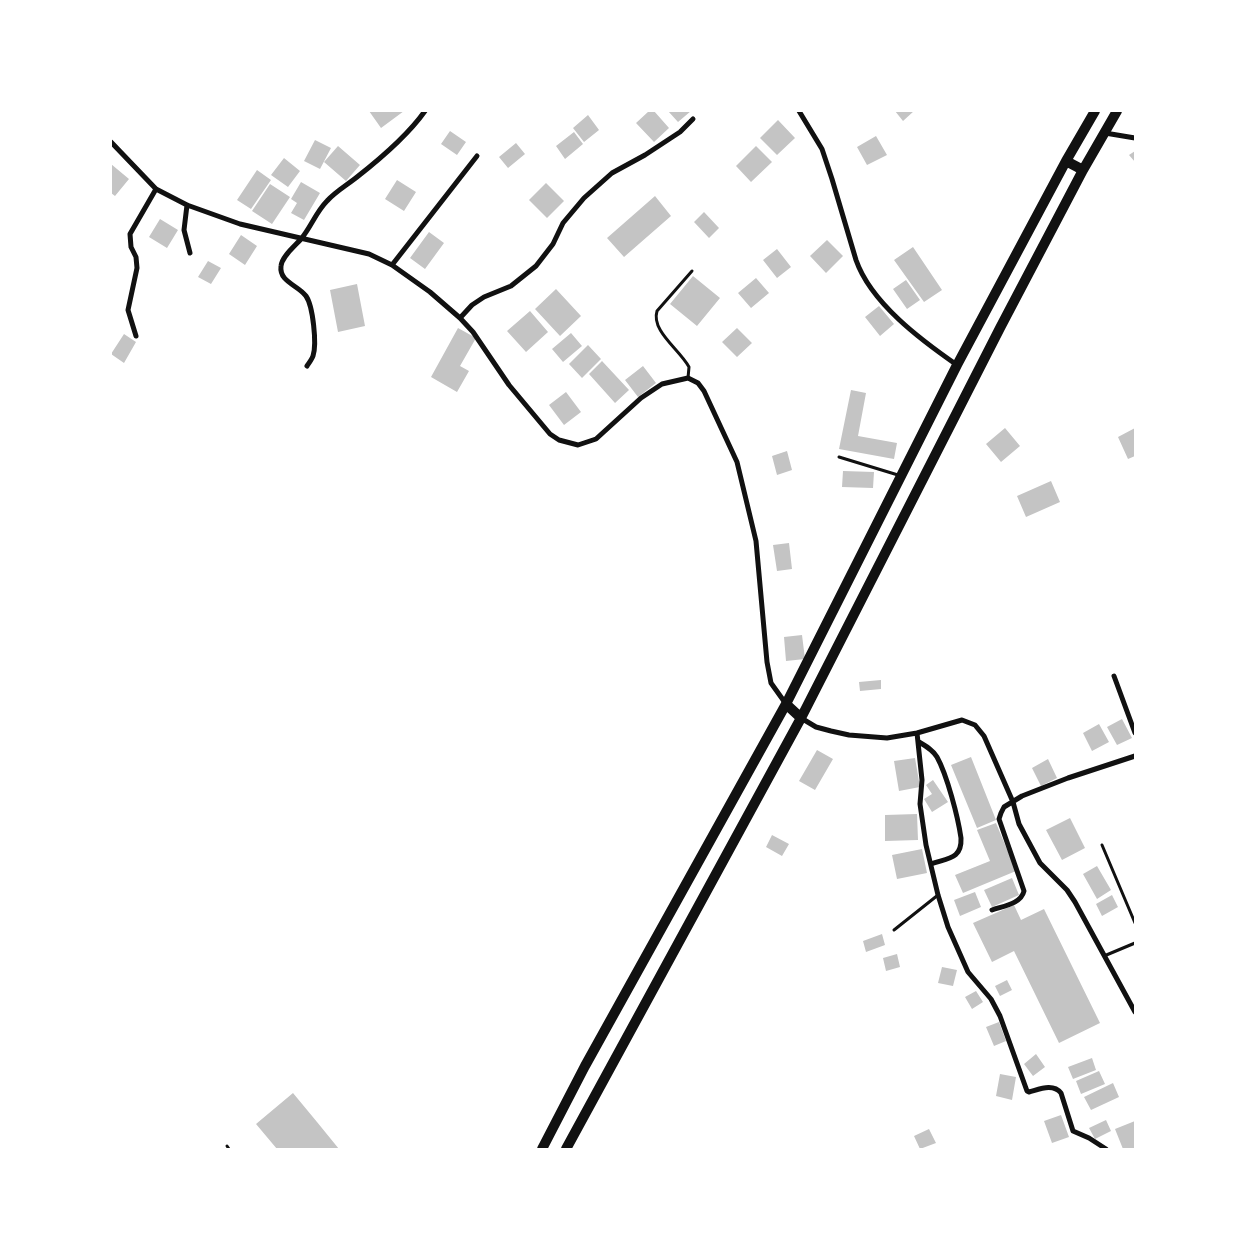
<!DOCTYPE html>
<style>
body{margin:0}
#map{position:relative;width:1246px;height:1260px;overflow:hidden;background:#fff;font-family:Roboto,sans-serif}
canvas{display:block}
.frame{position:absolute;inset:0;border:112px solid #fff;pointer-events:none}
</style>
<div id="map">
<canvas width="1246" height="1260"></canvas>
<div class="frame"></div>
</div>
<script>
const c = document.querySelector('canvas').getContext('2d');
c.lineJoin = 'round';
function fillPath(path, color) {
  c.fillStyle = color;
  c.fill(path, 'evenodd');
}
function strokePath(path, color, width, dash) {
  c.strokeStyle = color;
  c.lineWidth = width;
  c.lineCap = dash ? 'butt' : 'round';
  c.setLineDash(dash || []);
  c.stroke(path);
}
const building = new Path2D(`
 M369,111H404L381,128Z
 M649,111H654L669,128L654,142L636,123Z
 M668,111H691L678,122Z
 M895,111H914L903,121Z
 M588,115L599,130L584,142L573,128Z
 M778,120L795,138L777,155L760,138Z
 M450,131L466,142L457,155L441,144Z
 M574,132L583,144L565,159L556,146Z
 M876,136L887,155L867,165L857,147Z
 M315,140L331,148L320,169L304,161Z
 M516,143L525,154L508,168L499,157Z
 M338,146L360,165L346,181L324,162Z
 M756,146L772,162L751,182L736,166Z
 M1135,151V162L1129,155Z
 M284,158L300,171L288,187L271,175Z
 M111,164L129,179L115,196L111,193Z
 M257,170L271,180L251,209L237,200Z
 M397,180L416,192L404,211L385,199Z
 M301,182L320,193L304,220L291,213L297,203L291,199Z
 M546,183L564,201L547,218L529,200Z
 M270,184L290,197L272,224L252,211Z
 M655,196L671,216L624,257L607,238Z
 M704,212L719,228L709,238L694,222Z
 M160,219L178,230L167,248L149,237Z
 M429,232L444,243L425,269L410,258Z
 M241,235L257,246L245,265L229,254Z
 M827,240L843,256L826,273L810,256Z
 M913,247L942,290L924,302L894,260Z
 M777,249L791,267L777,278L763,260Z
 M208,261L221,268L211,284L198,277Z
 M693,276L720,298L697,326L670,304Z
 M756,278L769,293L751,308L738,293Z
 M906,280L920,300L907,309L893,289Z
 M357,284L365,326L338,332L330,290Z
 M556,289L581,316L560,336L535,309Z
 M879,306L894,324L880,336L865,317Z
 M530,311L548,332L526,352L507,331Z
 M458,328L476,338L460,366L469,371L457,392L431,377Z
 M737,328L752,343L737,357L722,342Z
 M571,333L582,346L563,362L552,349Z
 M124,334L136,342L124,363L111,354Z
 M588,345L601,359L582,378L569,364Z
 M602,361L629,390L615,403L589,374Z
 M643,366L656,383L638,397L625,380Z
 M851,390L866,393L858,436L897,443L894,459L839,449Z
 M566,392L581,412L564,425L549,405Z
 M1005,428L1020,446L1001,462L986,444Z
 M1135,428V456L1128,459L1118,437Z
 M787,451L792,470L777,475L772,456Z
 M843,471L874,472L873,488L842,487Z
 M1051,481L1060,502L1026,517L1017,496Z
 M789,543L792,569L777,571L773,545Z
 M802,635L805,659L786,661L784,637Z
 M881,680V689L860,691L859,682Z
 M1122,719L1132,738L1117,745L1107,727Z
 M1099,724L1109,742L1092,751L1083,733Z
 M817,750L833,759L815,790L799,781Z
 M971,757L996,820L977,828L951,765Z
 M915,758L920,787L899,791L894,761Z
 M1048,759L1057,778L1041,786L1032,768Z
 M933,780L948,802L932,812L924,799L932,794L926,785Z
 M917,814L918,840L885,841V815Z
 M1070,818L1085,848L1062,860L1046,830Z
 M996,823L1016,871L963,893L955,875L990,861L977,830Z
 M772,835L789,844L782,856L766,847Z
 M922,849L927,873L897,879L892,855Z
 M1097,866L1111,890L1097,899L1083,874Z
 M1012,878L1019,895L992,907L984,890Z
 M975,892L981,907L960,916L954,900Z
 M1112,895L1118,907L1102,916L1096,904Z
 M1014,905L1021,920L1044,909L1100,1023L1059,1043L1014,951L992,962L973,923Z
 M882,934L885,945L866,952L863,941Z
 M897,954L900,967L886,971L883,958Z
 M942,967L957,970L953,986L938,983Z
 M1007,980L1012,990L1000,996L995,986Z
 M976,991L983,1002L972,1009L965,997Z
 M999,1022L1006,1041L994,1046L986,1027Z
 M1036,1054L1045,1067L1033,1076L1024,1064Z
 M1092,1058L1096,1070L1073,1079L1068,1067Z
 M1099,1071L1105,1084L1081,1094L1076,1081Z
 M1000,1074L1016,1077L1012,1100L996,1096Z
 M1113,1083L1119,1097L1091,1110L1084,1097Z
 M293,1093L317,1122L339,1149H277L256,1124Z
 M1061,1115L1069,1137L1052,1143L1044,1121Z
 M1106,1120L1111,1131L1095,1139L1089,1128Z
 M1135,1121V1149H1123L1115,1129Z
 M929,1129L936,1143L920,1149L914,1136Z`);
const service = new Path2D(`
 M688,378L689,367C679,349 651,331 657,311L692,271
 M839,457L898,475
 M1102,845L1135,923
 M894,930L938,895
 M1104,956L1135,943
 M227,1146L229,1149`);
const minor = new Path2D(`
 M799,111L822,149L832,179L856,260C871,303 921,340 957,365
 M1105,133L1135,138
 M111,142L156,189L187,205L240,224L369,254L392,265L430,292L460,318L473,332L509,385L550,434L559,440L578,445L596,439L641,398L662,384L688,378L698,383L704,391L737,462L756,541L767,662L771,683L786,704
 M187,205L184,230L190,253
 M392,265L477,156
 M460,318L472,305L484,297L511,286L536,266L553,244L563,223L584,198L612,173L645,155L680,132L693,119
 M136,336L128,310L137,268L136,257L131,247L130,234L156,189
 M307,366C309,363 312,359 313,356C317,344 313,306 306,296C298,285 279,282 281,266C282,256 295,246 301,239C311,227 316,212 327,201C335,192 347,185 357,177C380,159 408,135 425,111
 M1114,676L1135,733
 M801,718L816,727L831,731L849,735L887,738L917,733L962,720L975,725L984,736L1013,802L1019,824L1040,863L1067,890L1075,902L1135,1012
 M917,733L922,780L920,804L926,845L938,895L948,927L968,972L991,999L1000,1016L1027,1091L1029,1092C1040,1089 1053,1083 1061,1093L1073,1131L1089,1138L1106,1149
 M919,742C926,746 933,750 937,757C947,775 958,817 961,838C962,859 948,858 931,864
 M992,910C1003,906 1021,904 1024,891L999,819L1001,813L1004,807L1022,796L1068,778L1135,756`);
const trunk = new Path2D(`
 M1066,161L1083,170
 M786,704L801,718
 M542,1149L585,1066L786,704L957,365L1066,161L1095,111
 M566,1149L801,718L1000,328L1083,170L1117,111`);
fillPath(building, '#c4c4c4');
strokePath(service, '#111', 3);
strokePath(minor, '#111', 5);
strokePath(trunk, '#111', 10);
</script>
